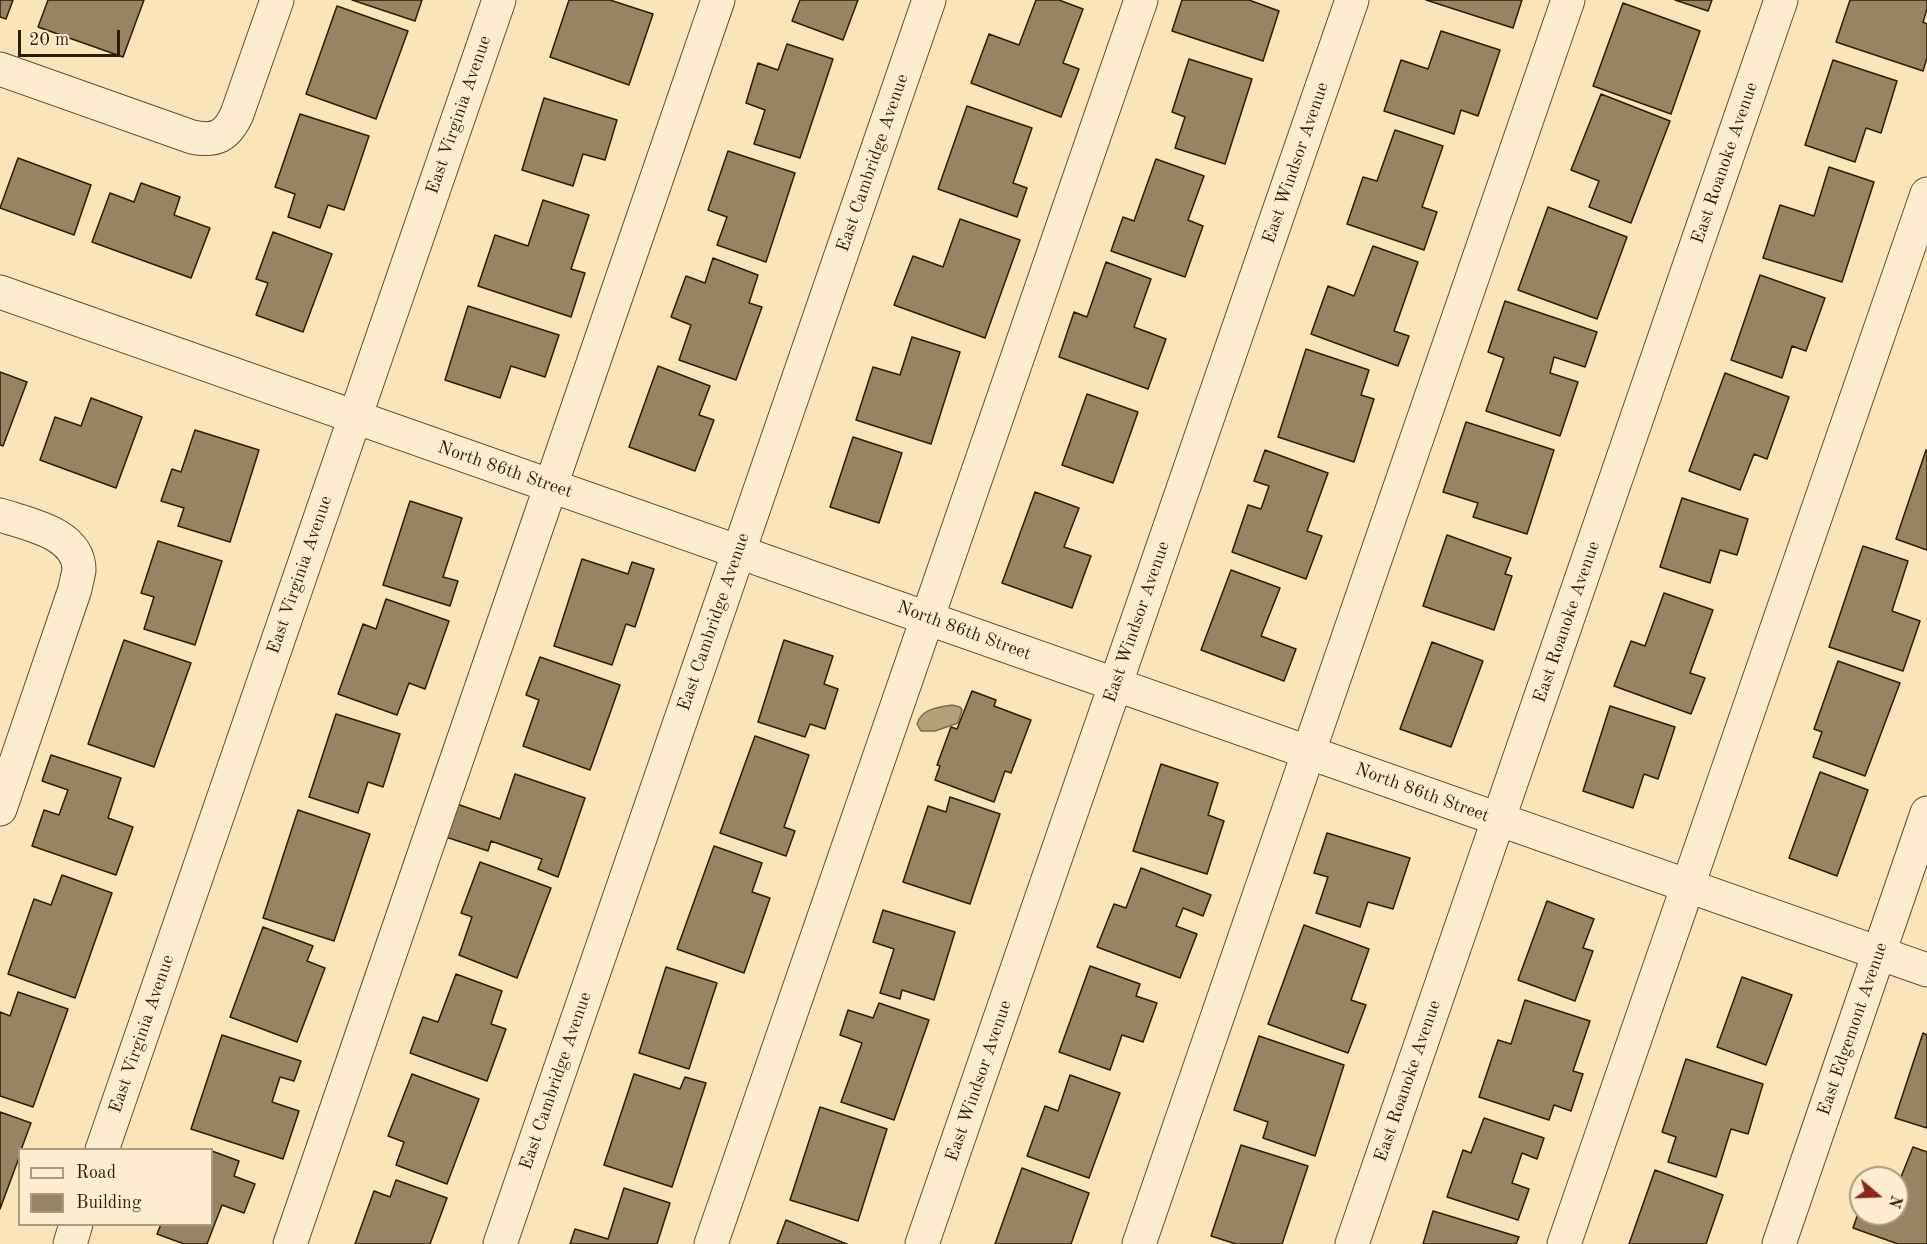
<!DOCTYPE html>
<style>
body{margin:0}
#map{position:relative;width:1927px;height:1244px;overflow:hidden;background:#fae4b8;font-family:"Old Standard TT",serif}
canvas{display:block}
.legend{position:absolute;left:18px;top:1148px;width:195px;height:78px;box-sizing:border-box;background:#fcedd1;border:2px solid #a99a80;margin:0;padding:8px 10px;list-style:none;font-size:18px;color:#2d1d06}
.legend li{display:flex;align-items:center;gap:12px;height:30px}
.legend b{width:30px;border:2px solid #a99a80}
.north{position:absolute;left:1849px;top:1166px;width:60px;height:60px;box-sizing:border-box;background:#fcedd1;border:2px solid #a99a80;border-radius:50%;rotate:109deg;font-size:16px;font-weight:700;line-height:24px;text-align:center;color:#2d1d06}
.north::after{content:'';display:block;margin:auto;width:21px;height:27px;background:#8f2418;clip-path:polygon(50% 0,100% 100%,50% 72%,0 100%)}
.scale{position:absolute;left:18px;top:30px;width:102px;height:27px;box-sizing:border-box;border:3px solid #2d1d06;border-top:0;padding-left:8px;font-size:18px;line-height:21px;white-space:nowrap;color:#2d1d06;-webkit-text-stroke:4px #fcedd1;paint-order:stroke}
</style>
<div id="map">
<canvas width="1927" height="1244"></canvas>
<ul class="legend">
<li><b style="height:8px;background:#fcedd1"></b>Road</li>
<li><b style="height:16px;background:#988463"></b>Building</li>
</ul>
<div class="north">N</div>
<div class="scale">20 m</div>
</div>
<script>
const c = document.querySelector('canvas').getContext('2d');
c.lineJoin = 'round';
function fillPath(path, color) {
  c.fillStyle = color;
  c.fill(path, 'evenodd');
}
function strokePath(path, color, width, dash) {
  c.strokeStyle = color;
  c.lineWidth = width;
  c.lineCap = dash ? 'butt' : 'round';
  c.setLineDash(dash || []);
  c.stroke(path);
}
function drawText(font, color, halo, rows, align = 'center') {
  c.font = font + ' "Old Standard TT",serif';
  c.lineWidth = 6;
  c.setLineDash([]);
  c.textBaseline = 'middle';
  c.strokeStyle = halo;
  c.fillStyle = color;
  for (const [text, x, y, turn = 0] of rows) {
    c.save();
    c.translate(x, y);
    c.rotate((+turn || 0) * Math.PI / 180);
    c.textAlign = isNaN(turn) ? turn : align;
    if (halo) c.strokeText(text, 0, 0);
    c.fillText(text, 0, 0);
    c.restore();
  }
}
const water = new Path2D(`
 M952,705L960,707L962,710L958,723L935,731H921L917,724C921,709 938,707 952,705Z`);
const building = new Path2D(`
 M0,0H13L6,19L0,17Z
 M48,0H144L123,57L38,27Z
 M352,0H422L415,21Z
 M569,0H610L653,14L629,85L550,57Z
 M800,0H858L843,40L792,21Z
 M1036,0H1059L1083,9L1063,63L1079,69L1061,117L971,83L989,34L1019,45Z
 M1182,0H1249L1279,11L1263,61L1172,31Z
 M1426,0H1522L1513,28Z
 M1675,0H1712L1708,11Z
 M1850,0H1927V9L1923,22L1927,24V58L1923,71L1836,42Z
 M1623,3L1700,31L1671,114L1593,86Z
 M337,6L408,31L376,119L306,94Z
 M1441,31L1500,50L1478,116L1461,110L1454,134L1384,111L1401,60L1428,69Z
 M787,44L833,59L800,158L754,144L765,110L746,103L758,63L778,70Z
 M1189,59L1252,79L1225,164L1175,148L1185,117L1172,112Z
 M1833,60L1897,81L1881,133L1866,128L1855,162L1805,145Z
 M1601,94L1670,121L1631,223L1589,207L1599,181L1571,170Z
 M544,98L617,120L605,160L583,154L573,186L522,170Z
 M967,106L1032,128L1013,183L1027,188L1017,217L938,189Z
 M300,114L369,136L344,210L328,205L320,228L288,217L295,194L275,187Z
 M1395,130L1443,146L1422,207L1437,212L1424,250L1347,224L1363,177L1377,181Z
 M728,151L795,173L766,262L717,245L727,217L708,210Z
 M18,158L91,185L74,235L0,208Z
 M1156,159L1204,176L1188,220L1203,226L1185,277L1111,251L1123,217L1134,221Z
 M1829,167L1874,182L1842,282L1763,258L1780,205L1814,216Z
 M141,183L180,197L174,215L210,228L191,278L92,242L110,193L134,202Z
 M543,200L589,215L571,269L585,273L571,317L478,286L495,235L528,246Z
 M1548,207L1627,237L1597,319L1518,290Z
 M960,219L1020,240L985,338L894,305L913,256L943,267Z
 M273,232L332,254L303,332L256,315L268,283L256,279Z
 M1373,246L1418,262L1394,331L1409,336L1398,366L1311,334L1328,286L1354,296Z
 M713,258L758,275L749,303L762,307L736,380L679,360L691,325L671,317L686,276L705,283Z
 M1106,262L1151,279L1134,327L1166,339L1148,389L1059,357L1074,312L1087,317Z
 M1760,275L1825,298L1806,351L1792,346L1782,378L1731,360Z
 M1505,301L1597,332L1585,367L1554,357L1550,373L1578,382L1560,436L1486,411L1504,358L1488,352Z
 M468,306L559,335L545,377L511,366L500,398L445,380Z
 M912,337L960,352L931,444L856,420L873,367L900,375Z
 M1306,349L1369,370L1361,395L1374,399L1354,462L1278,437Z
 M658,366L710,386L699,415L714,420L695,471L629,447Z
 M0,372L27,382L3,446L0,445Z
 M1725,373L1789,397L1767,459L1754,454L1740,490L1689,471Z
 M1087,394L1138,412L1113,483L1062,465Z
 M91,398L142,417L116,488L40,460L55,417L81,426Z
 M1466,422L1554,450L1527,534L1473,517L1478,503L1443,492Z
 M195,430L259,450L230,542L178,526L184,508L161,501L172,469L181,472Z
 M853,437L902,453L879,523L830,507Z
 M1265,450L1328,473L1307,531L1322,536L1306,579L1232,552L1248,505L1261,509L1269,486L1254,481Z
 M1926,450H1927V550L1896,539Z
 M1035,492L1079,508L1064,547L1091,556L1072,608L1002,583Z
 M1682,498L1748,519L1737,555L1720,550L1710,583L1660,567Z
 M410,501L462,518L443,577L458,581L450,606L383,585Z
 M1447,535L1511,558L1505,574L1512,576L1494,630L1423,606Z
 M158,541L222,561L195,645L144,629L154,597L141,593Z
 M1863,546L1908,561L1892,611L1920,621L1903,671L1829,647Z
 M582,559L628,574L632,562L654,569L635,627L626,624L612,665L554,646Z
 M1231,570L1280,588L1261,636L1296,649L1284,681L1201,650Z
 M1664,593L1713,610L1690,673L1705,678L1691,714L1614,686L1631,641L1645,646Z
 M386,599L449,621L425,689L409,683L397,715L338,694L363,624L376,629Z
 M124,640L191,663L154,767L88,744Z
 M784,640L833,656L824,684L838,689L825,729L810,724L805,737L758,722Z
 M1432,642L1483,661L1451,747L1400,729Z
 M540,657L620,685L590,770L523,746L539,700L526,695Z
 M1838,661L1900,683L1865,776L1813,757L1822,732L1814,729Z
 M972,691L996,700L994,706L1031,720L1011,773L1005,771L994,802L935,780L940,766L937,765L951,727L957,729Z
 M1610,706L1675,727L1658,779L1644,774L1633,808L1583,791Z
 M336,714L400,734L383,787L368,782L358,813L309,797Z
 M755,736L809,755L784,827L795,831L786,856L720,833Z
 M51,755L121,778L108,818L133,827L116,875L32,846L44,810L59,815L68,790L42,781Z
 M1161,764L1218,783L1208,815L1224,821L1207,874L1133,851Z
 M1820,772L1868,790L1837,876L1789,858Z
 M515,774L585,798L558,877L538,869L542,859L491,841L488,851L443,836L454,803L500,819Z
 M950,797L1000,814L970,904L903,882L928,806L946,812Z
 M298,810L370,834L334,941L263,918Z
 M1327,833L1410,858L1393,909L1368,902L1360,927L1316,913L1328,877L1314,873Z
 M714,846L762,863L752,892L770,898L744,973L677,949Z
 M480,862L551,888L517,978L459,955L472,917L461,913Z
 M1141,868L1211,895L1203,916L1183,908L1176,926L1197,934L1180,978L1097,947L1114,904L1126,908Z
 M62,875L112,893L75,998L8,974L34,899L51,905Z
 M1547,901L1594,919L1583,948L1593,951L1575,1001L1518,980Z
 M883,910L955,932L934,1000L902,990L900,999L880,993L894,949L873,942Z
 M1304,925L1369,949L1351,1000L1366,1005L1348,1053L1268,1024Z
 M263,927L313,946L307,961L325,968L297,1042L230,1017Z
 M1090,966L1140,984L1136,996L1157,1003L1143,1042L1122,1035L1110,1070L1059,1052Z
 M666,967L717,983L689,1069L639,1053Z
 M456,974L502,991L491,1024L506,1029L487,1081L410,1053L423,1017L438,1022Z
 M1742,977L1792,995L1766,1065L1717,1047Z
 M18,992L68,1009L33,1107L0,1096V1012L10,1016Z
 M1525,1000L1590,1021L1573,1071L1583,1074L1571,1111L1554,1105L1549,1120L1479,1097L1498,1040L1511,1044Z
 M879,1003L929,1020L894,1120L841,1102L862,1043L840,1035L848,1010L873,1018Z
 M1923,1033L1927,1035V1128L1895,1118Z
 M222,1035L301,1061L294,1081L280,1077L272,1102L299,1111L283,1159L191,1129Z
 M1259,1036L1344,1065L1315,1156L1263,1138L1268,1122L1234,1110Z
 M1686,1059L1763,1084L1748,1134L1731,1129L1716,1177L1668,1162L1676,1137L1662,1132Z
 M412,1074L479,1099L447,1184L396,1165L404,1142L388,1136Z
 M634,1074L680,1089L685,1077L706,1083L672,1187L604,1165Z
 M1070,1075L1120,1093L1089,1178L1027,1156L1045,1106L1058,1111Z
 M820,1107L887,1129L858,1221L790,1200Z
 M0,1112L31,1123L21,1150H20V1155L0,1209Z
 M1484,1118L1544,1138L1537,1159L1522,1153L1512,1183L1529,1189L1518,1220L1447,1197L1463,1150L1471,1153Z
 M1241,1145L1308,1166L1282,1244H1236L1211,1236Z
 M1913,1147L1927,1152V1244H1898L1853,1228L1861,1205V1214H1897V1187Z
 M212,1151L239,1161L234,1176L255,1184L244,1213L222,1205L207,1244H184L157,1234L161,1224H212Z
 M1022,1168L1089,1193L1071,1244H995Z
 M1655,1170L1723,1195L1706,1244H1629Z
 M396,1180L447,1198L430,1244H355L374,1191L390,1197Z
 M624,1188L670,1203L657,1244H570L575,1229L608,1239Z
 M1433,1211L1519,1237L1516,1244H1423Z
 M786,1220L847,1244H777Z`);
const minor = new Path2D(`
 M0,69L192,137C216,142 227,136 237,114L277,0
 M0,292L1927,970
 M0,515C27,524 79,533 79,570C78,576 76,583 75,589L0,809
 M102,1150L499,0
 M70,1244L76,1224
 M290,1244L718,0
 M500,1244L929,0
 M711,1244L1141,0
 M922,1244L1352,0
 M1139,1244L1568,0
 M1352,1244L1781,0
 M1564,1244L1927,194
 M1779,1244L1927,813`);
const streetNames = [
 ["East Virginia Avenue",459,115,-71],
 ["East Cambridge Avenue",873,163,-71],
 ["East Windsor Avenue",1296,163,-71],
 ["East Roanoke Avenue",1725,163,-71],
 ["North 86th Street",505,470,19],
 ["East Virginia Avenue",300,575,-71],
 ["East Cambridge Avenue",714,622,-71],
 ["East Windsor Avenue",1137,622,-71],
 ["East Roanoke Avenue",1567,622,-71],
 ["North 86th Street",964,631,20],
 ["North 86th Street",1422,793,20],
 ["East Edgemont Avenue",1853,1029,-71],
 ["East Virginia Avenue",142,1034,-71],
 ["East Cambridge Avenue",556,1081,-71],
 ["East Windsor Avenue",979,1081,-71],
 ["East Roanoke Avenue",1408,1081,-71]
];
fillPath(water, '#b4a07b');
strokePath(water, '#7e6c4c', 1.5);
fillPath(building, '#988463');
strokePath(building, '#2d1d06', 1.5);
strokePath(minor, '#604f32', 35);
strokePath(minor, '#fcedd1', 33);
drawText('18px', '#2d1d06', '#fcedd1', streetNames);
</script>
